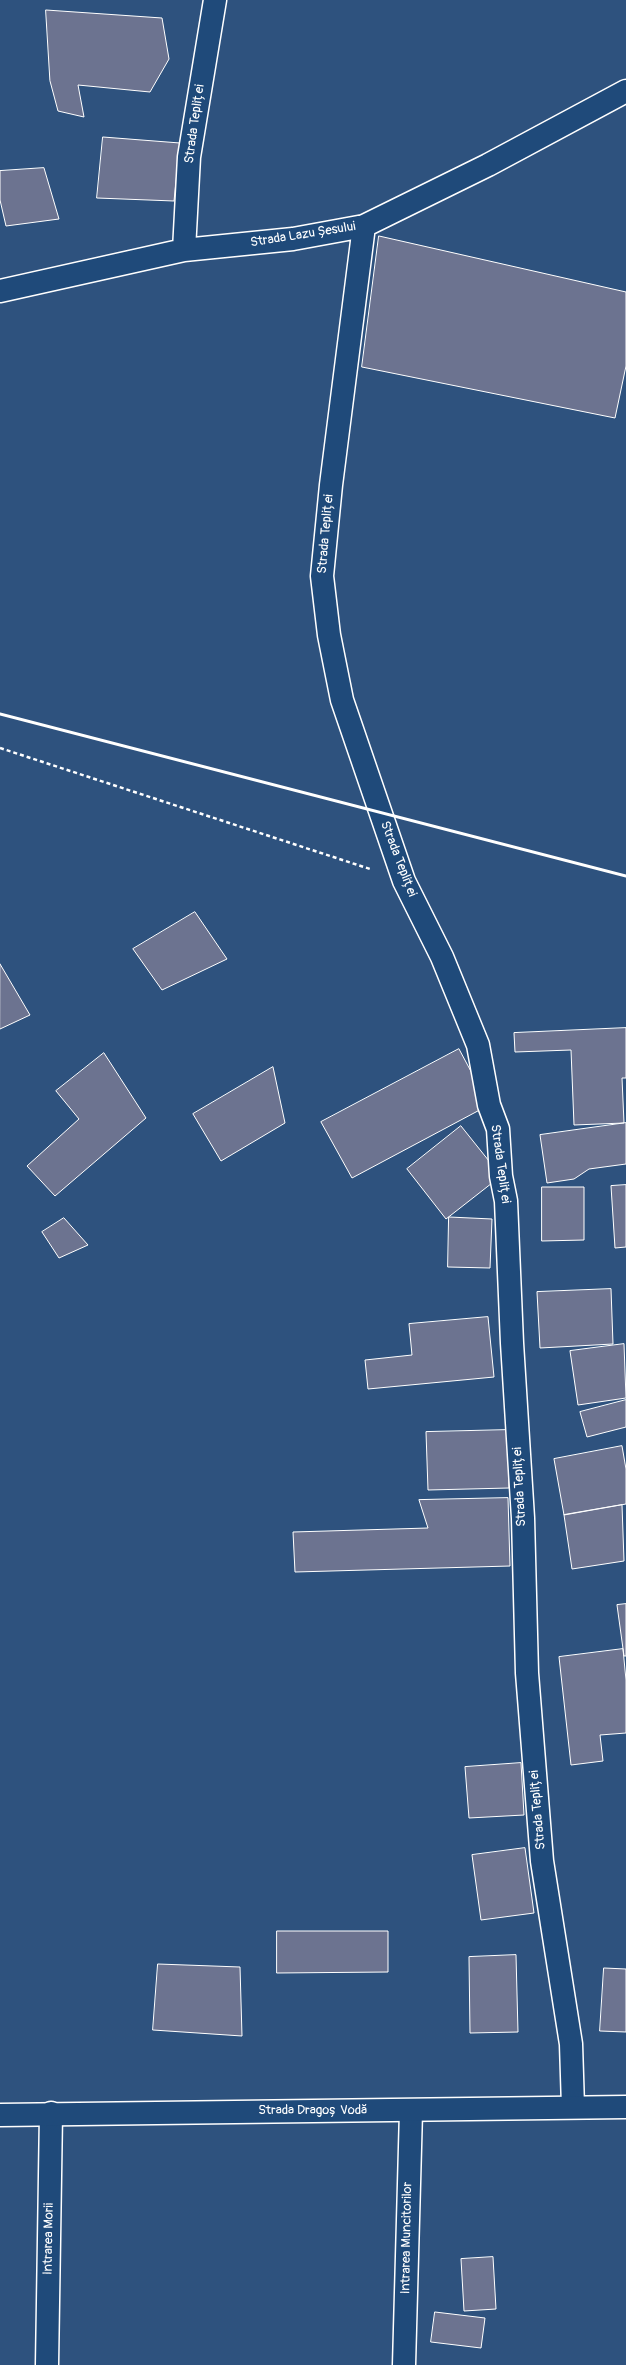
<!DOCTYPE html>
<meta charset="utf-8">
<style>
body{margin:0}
canvas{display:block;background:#2e527e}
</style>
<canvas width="626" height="2365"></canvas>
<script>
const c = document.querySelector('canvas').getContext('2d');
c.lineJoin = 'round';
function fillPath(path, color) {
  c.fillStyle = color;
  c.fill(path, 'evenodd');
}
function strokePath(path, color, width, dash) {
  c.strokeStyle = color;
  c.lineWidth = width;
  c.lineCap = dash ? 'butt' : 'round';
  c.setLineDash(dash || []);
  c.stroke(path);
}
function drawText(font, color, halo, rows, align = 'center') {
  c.font = font + ' Pangolin,sans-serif';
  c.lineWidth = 3;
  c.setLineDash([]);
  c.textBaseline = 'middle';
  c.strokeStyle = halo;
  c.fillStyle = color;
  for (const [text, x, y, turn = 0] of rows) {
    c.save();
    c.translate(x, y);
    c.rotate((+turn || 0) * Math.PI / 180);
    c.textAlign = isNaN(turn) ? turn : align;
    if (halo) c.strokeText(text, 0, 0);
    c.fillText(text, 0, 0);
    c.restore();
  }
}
const building = new Path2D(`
 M46,10L162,18L169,59L150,92L78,85L84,117L58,111L50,81Z
 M103,137L180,143L174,201L97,198Z
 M44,168L59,219L6,226L0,200V171Z
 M379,236L626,292V366L615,418L362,367Z
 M195,912L227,959L162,990L133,949Z
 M0,964L30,1015L0,1029Z
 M626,1028V1078H622L624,1123L574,1125L571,1050L515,1052L514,1033Z
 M459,1049L489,1105L352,1178L321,1122Z
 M104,1053L146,1118L55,1196L27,1166L79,1119L56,1091Z
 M273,1067L285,1123L221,1161L193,1114Z
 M626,1123V1164L589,1169L574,1179L547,1183L540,1135Z
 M461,1126L501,1176L446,1219L407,1169Z
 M626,1185V1247L615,1248L611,1186Z
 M542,1187H584V1240L542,1241Z
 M449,1217L492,1219L490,1268L448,1267Z
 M64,1218L88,1245L59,1258L42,1232Z
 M611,1289L613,1344L540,1348L537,1292Z
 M488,1317L494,1377L368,1389L365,1360L412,1355L409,1324Z
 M624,1344L626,1398L578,1405L570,1351Z
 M626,1400V1427L587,1437L580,1412Z
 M508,1430L509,1488L428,1490L426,1432Z
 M622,1446L626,1469V1504L564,1515L554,1459Z
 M508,1498L510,1566L295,1572L293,1532L428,1528L419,1500Z
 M622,1505L624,1561L572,1569L564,1515Z
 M626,1604V1656H624L617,1605Z
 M623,1649L626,1680V1733L600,1735L603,1761L571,1765L559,1657Z
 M521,1763L524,1815L469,1818L465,1767Z
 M525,1848L534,1913L481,1920L472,1855Z
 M277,1931H388V1972L277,1973Z
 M516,1955L518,2032L470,2033L469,1957Z
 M158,1964L240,1967L242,2036L153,2030Z
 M604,1968L626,1969V2032L600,2031Z
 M493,2257L496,2309L464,2311L461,2259Z
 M435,2312L485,2318L481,2348L431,2342Z`);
const path = new Path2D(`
 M0,748L370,869`);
const minor = new Path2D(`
 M364,226L331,485L322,576L329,635L342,700L404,881L442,957L478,1045L489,1105L498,1129L501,1176L506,1201L512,1343L523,1518L527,1673L542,1861L571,2044L573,2107
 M184,250L189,157L215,0
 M0,291L184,250L293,239L364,226L488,165L626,91
 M47,2365L51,2113
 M404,2365L411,2111`);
const major = new Path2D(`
 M0,2115L626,2107`);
const rail = new Path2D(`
 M0,714L626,876`);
const streetNames = [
 ["Strada Tepliței",195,124,-82],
 ["Strada Lazu Șesului",303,235,-9],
 ["Strada Tepliței",326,534,-85],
 ["Strada Tepliței",398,859,69],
 ["Strada Tepliței",500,1164,82],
 ["Strada Tepliței",520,1487,-93],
 ["Strada Tepliței",538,1810,-95],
 ["Strada Dragoș Vodă",313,2111],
 ["Intrarea Muncitorilor",407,2238,-89],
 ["Intrarea Morii",49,2239,-89]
];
fillPath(building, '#6c7390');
strokePath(building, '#fff', 1);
strokePath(minor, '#fff', 25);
strokePath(major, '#fff', 25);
strokePath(path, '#fff', 2.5, [4, 3]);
strokePath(minor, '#1f4a7a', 22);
strokePath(major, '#1f4a7a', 22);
strokePath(rail, '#fff', 3);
drawText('13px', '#fff', '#1f4a7a', streetNames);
</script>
